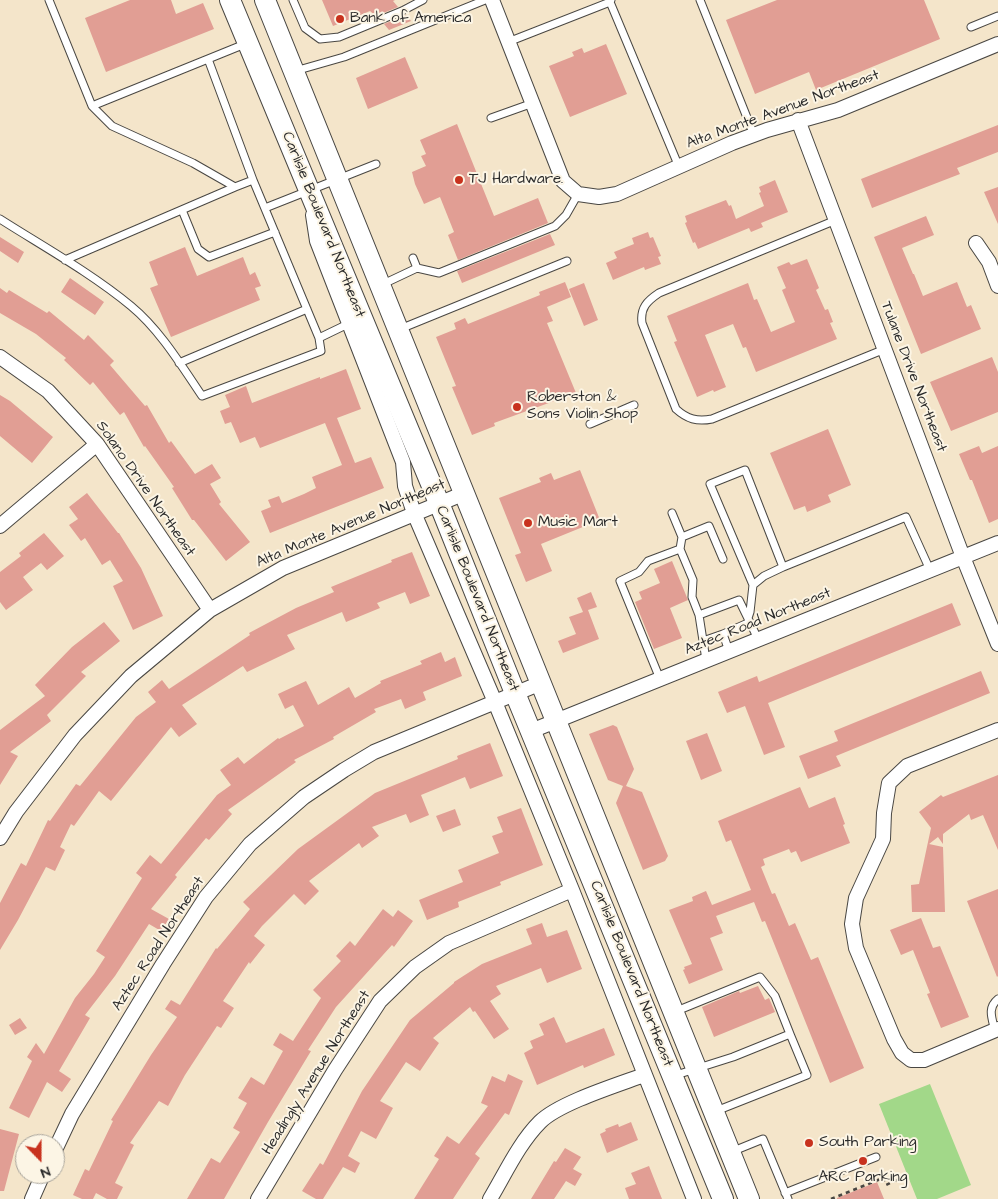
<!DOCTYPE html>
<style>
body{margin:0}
#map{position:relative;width:998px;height:1199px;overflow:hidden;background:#f4e5ca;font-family:"Architects Daughter",sans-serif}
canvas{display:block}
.north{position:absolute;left:15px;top:1134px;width:50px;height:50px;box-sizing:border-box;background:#fcf5e5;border:1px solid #a8a49b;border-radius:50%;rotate:158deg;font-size:14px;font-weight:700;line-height:20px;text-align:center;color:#2b2b2b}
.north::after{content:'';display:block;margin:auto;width:18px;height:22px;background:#c8321e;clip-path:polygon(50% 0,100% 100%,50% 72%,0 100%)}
</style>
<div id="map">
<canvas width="998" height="1199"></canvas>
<div class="north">N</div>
</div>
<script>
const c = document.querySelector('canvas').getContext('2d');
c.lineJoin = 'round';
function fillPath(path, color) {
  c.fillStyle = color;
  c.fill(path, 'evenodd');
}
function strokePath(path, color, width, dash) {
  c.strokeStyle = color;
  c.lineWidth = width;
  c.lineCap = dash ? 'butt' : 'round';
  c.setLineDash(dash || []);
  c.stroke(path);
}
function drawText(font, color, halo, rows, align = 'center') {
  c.font = font + ' "Architects Daughter",sans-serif';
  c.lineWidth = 4;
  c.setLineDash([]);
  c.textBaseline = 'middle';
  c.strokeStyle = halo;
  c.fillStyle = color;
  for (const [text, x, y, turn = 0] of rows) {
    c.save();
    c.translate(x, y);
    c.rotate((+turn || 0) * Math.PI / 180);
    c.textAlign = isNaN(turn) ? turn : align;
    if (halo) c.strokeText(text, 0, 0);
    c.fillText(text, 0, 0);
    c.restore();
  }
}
const green = new Path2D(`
 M930,1084L971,1185L937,1199H917L879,1104Z`);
const building = new Path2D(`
 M130,0H171L176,14L203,3L214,29L106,72L85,18Z
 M322,0H395L393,1L398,7L376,16L370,11L333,26Z
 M777,0H924L940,39L816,90L809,72L755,94L726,20Z
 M406,15L411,21L389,30L384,24Z
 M606,44L627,94L570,117L549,66L574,56L572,52L582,48L584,53Z
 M405,57L418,88L368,109L356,78Z
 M457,124L494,216L538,198L548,223L458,260L448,235L454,232L440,197L424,204L415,184L412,172L426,166L421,156L426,154L420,140Z
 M998,125V152L957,168L960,174L872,208L861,179Z
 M775,180L788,212L761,223L763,227L751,232L749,228L698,249L695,242L693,243L685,223L687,222L685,216L726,200L729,206L731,205L736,219L764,206L759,193L761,192L759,187Z
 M998,187V224L984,192Z
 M926,216L934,235L902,248L913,274H914L923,296L957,282L967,307L971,305L981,329L921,354L874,237Z
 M648,232L650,238L653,237L661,256L658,257L661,264L645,270L644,267L613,280L606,263L617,258L614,252L634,244L632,238Z
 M550,234L555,245L462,283L457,271Z
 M0,237L24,252L18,263L0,251Z
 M185,247L197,276L243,257L250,275L255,272L261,286L255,288L260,300L171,337L150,288L158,285L149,262Z
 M807,259L819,288L816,290L825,310L828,309L833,322L830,323L837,339L756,372L746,347L743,348L733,324L705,335L726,387L714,392L713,390L697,397L674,342L677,341L667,316L748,283L754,300L757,299L771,332L795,322L782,290L786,288L777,267L789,262L791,265Z
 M70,278L104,302L95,315L61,292Z
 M565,282L571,297L547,307L553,321L547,323L576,393L494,423L495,426L472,435L452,387L456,386L436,337L456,329L454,323L465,318L468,324L540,295L539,292Z
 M584,283L598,320L584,326L569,289Z
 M0,288L7,293L9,290L47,313L49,311L84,340L88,335L114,361L110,365L145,406L147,405L169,443L171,441L195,474L212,464L221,478L210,484L221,502L219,504L250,542L226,561L194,520H192L172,488L174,487L145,446L144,447L124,412L120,415L93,382L90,385L64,360L66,358L36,334L0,313Z
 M992,357L998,372V412L951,431L930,382Z
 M346,369L361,409L337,418L355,463L371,457L384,488L270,533L261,511L271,507L268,500L279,496L282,503L304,494L316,488L312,477L342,465L325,423L260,448L255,437L240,443L231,422L225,424L220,411L230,407L225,395L246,386L252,403L320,377V379Z
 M0,395L10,401L53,437L32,463L0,436Z
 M828,429L851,485L828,495L831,502L807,512L805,506L794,510L770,453Z
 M979,446L982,453L998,446V519L989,523L972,480H970L959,454Z
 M580,470L600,520L541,544L552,571L526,582L515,555L521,553L499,498L541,482L539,478L551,473L554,480Z
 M87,493L118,533H119L141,568L163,616L133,630L113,586L123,581L110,560L102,565L85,538L81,541L69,525L78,519L69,507Z
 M44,533L64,556L47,570L41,563L23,577L33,590L6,610L0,602V572L21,556L19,553Z
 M412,552L430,596L410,604L405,592L377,603L380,608L346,622L342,612L287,635L295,649L247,672L243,666L182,705L197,724L179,737L171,727L111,801L99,791L74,826L71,824L60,847L65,850L55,871L46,867L18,920L0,950V903L21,863L26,866L48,820L50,821L76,784L80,786L136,717L156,702L148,692L162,680L169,689L250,635L249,633L296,608L334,592L331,587L392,562L391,560Z
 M672,561L688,600L670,608L682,638L654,649L635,602L642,599L639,592L660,583L654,569Z
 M591,592L597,607L588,610L599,639L563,653L558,641L576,634L569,617L583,612L577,598Z
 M952,603L961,625L768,703L785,747L764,755L745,706L727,713L718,692L757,676L759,682Z
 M104,622L120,641L81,672L86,676L47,715L51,721L10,752L18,756L0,785V730L45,696L35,685L72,647Z
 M441,652L445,662L455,657L462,676L423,692L426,700L405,709L401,699L374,709L376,712L333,737L334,739L294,760L296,762L228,810L232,814L209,840L206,838L175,875L177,877L151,909L169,919L161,931L149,924L115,976L85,1015L90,1018L59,1071L71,1079L62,1092L47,1082L29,1118L9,1108L32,1061L27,1057L36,1043L44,1054L75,998L94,974L105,957L96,951L142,878L136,873L150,855L161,864L217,795L231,785L220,770L238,757L244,764L278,738L279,739L304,726L293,705L285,709L278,694L306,681L318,705L349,687L355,698L381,683L380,681L422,664L420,661Z
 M981,671L990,693L836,756L841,766L808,779L799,756L838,741L834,731Z
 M613,725L617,727L634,769L626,786L642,792L668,856L665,861L643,870L616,803L623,786L608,780L589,734Z
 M707,733L722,771L701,780L686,741Z
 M490,743L503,776L470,789L465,777L421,795L429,815L410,823L406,814L372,827L379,836L362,848L359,843L309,881L319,891L305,905L294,894L262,926L254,936L265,945L250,964L249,962L223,1001L234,1008L221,1028L217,1026L185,1075L168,1106L159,1101L130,1143L134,1145L115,1183L123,1187L117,1199H107L96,1193L93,1199H82L73,1195L85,1169L89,1171L113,1121L111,1120L151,1055L177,1017L165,1009L171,1000L180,1005L216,948L217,949L250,909L243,902L298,849L375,793L458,759L457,756Z
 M998,775V850L983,815L971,820L969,814L943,834V844L938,837L929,844L943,847L945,912H912L911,885L919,884L931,828L919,812L941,795L943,797Z
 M800,787L809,808L835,797L845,824L843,825L850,843L801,862L796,851L791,853L789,849L763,859L765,865L761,867L772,894L775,893L789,926L795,923L811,960L818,957L864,1068L830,1083L765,921L762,922L754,902L716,916L723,933L710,938L723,970L689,984L683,970L685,969L684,967L692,964L669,910L693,901L692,897L706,891L712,905L751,890L731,840L726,842L718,821Z
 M521,808L543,865L500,882L501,885L458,902L459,907L427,920L419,900L463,882L458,870L499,853L492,836L503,832L497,817Z
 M455,809L461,825L443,832L436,816Z
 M998,889V976L997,977L967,901Z
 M383,909L393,917L398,910L413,921L394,947L392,945L336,1007L308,1050L311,1051L268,1122L224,1199H187L211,1158L220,1163L240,1132L233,1128L247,1103L238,1098L251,1077L264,1085L283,1051L273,1045L280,1033L293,1041L321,998L313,990L341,961L336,956L350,941L355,946Z
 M921,918L933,948L940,946L969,1017L941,1028L927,994L930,993L913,950L901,955L890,930Z
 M542,923L547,937L567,930L582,969L547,983L541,968L496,986L501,994L490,1001L509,1029L494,1039L475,1011L473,1012L470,1007L433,1038L439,1043L420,1071L406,1062L380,1101L393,1108L376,1139L361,1131L348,1156L360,1163L355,1173L343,1167L323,1199H316L302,1191L320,1163L323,1165L362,1091L410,1020L454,983V982L482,964L532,944L526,929Z
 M758,986L765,1000L769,998L775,1012L714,1037L702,1007L739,991L740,993Z
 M554,1017L566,1043L604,1028L615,1055L584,1068L583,1065L537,1085L524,1053L533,1048L530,1041L544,1035L539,1024Z
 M20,1018L27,1028L15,1035L9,1025Z
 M508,1074L523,1081L509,1115L505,1113L475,1154L480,1158L453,1199H414L439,1159L434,1156L447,1136L459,1144L488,1106L481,1103L492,1076L505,1082Z
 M631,1122L638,1140L607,1153L600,1134L606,1131L605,1129L618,1124L619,1127Z
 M0,1129L19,1134L4,1191H0Z
 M565,1148L581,1157L573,1169L582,1174L575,1186L566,1181L554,1199H531L554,1161L556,1162Z
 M649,1166L662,1199H629L625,1188L636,1184L631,1173Z
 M877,1182L884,1199H837V1198Z`);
const path = new Path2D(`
 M831,1199L883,1178L886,1185L901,1178`);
const service = new Path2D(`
 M293,0L305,28L320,39L339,37L402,11L423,0
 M700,0L754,135
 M610,2L679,167
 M971,27L998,16
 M508,42L610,2L611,0
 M208,59L253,180
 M295,71L344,57L485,0
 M92,106L245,44
 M491,118L533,103
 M265,208L376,164
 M182,210L198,249L209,257L275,232
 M0,219C44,247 91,273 131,306C160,330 181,365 202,396L321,351L319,338L253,180L235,187L193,163L112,126L92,106L49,0
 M836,220L659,293C647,301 640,308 642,323L676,409C687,419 697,422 712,419L885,349
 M413,258L417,268
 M65,260L235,187
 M381,285L417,268L439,273L555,226L566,215L578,194
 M400,329L567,261
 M319,338L350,323
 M179,363L307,309
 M590,424L634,405
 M672,513L682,537L680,549
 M682,537L709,526L723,559
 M753,585L764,576L783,567L906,517L930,570
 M748,618L750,612L753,585L710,484L745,470L783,567
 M723,634L750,622
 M703,641L723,634L729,651
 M706,660L699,615L739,600L758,639
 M660,679L620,581L639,572L648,561L680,549L693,580L692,597L699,615
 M674,1012L760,977L775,996L790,1034
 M995,1031C992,1018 987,1008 998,999
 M673,1076L733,1057L790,1034L807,1075L716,1111
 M731,1152L763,1139L788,1199
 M785,1193L876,1157`);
const minor = new Path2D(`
 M492,0L563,181L578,194L599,197L617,194L732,143L767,130L838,110L998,44
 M798,120L963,557L998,644
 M313,215L317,241L403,462L405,486L414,513L495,702L572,890L694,1199
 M976,243L989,262L998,286
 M0,357L48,391L97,444L210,610
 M0,526L97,444
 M998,730L907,766L889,783L884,813L883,839L856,898L852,924L856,948L894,1039L902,1053L911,1060H924L998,1029
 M531,731L998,543
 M0,838L16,812L75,735L131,676L210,610L283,568L465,493
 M55,1150L72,1114L163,964L206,897L250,844L304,797L344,770L374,752L541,683
 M32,1199L43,1174
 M258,1199L335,1070L380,1001L415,967L449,943L572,890
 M490,1199C505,1174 519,1143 540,1122C559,1103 617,1085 644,1075`);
const secondary = new Path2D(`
 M230,0L439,503L515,693L723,1199
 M265,0L749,1199`);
const markers = [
 [340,19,5,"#c8321e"],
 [459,180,5,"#c8321e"],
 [517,407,5,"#c8321e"],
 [528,523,5,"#c8321e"],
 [809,1143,5,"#c8321e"],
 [863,1161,5,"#c8321e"]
];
const poiNames = [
 ["Bank of America",350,19],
 ["TJ Hardware.",469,180],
 ["Roberston &",527,398],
 ["Sons Violin Shop",527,415],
 ["Music Mart",538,523],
 ["South Parking",819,1143],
 ["ARC Parking",863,1178,"center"]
];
const streetNames = [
 ["Alta Monte Avenue Northeast",783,110,-20],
 ["Carlisle Boulevard Northeast",323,225,68],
 ["Tulane Drive Northeast",913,377,69],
 ["Solano Drive Northeast",145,489,55],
 ["Alta Monte Avenue Northeast",351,524,-23],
 ["Carlisle Boulevard Northeast",477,599,68],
 ["Aztec Road Northeast",758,622,-22],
 ["Aztec Road Northeast",159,944,-57],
 ["Carlisle Boulevard Northeast",631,974,68],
 ["Headingly Avenue Northeast",317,1073,-58]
];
fillPath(green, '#a2d889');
fillPath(building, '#e19e94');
strokePath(service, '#494743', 9);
strokePath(minor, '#494743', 16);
strokePath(secondary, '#494743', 22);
strokePath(path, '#494743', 2.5, [4, 4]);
strokePath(service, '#fff', 7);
strokePath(minor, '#fff', 14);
strokePath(secondary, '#fff', 20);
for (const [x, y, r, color] of markers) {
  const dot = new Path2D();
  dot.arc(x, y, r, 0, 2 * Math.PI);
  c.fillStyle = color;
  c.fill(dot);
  strokePath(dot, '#fcf5e5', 2);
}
drawText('15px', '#2b2b2b', '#fcf5e5', poiNames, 'left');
drawText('15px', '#2b2b2b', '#fcf5e5', streetNames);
</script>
